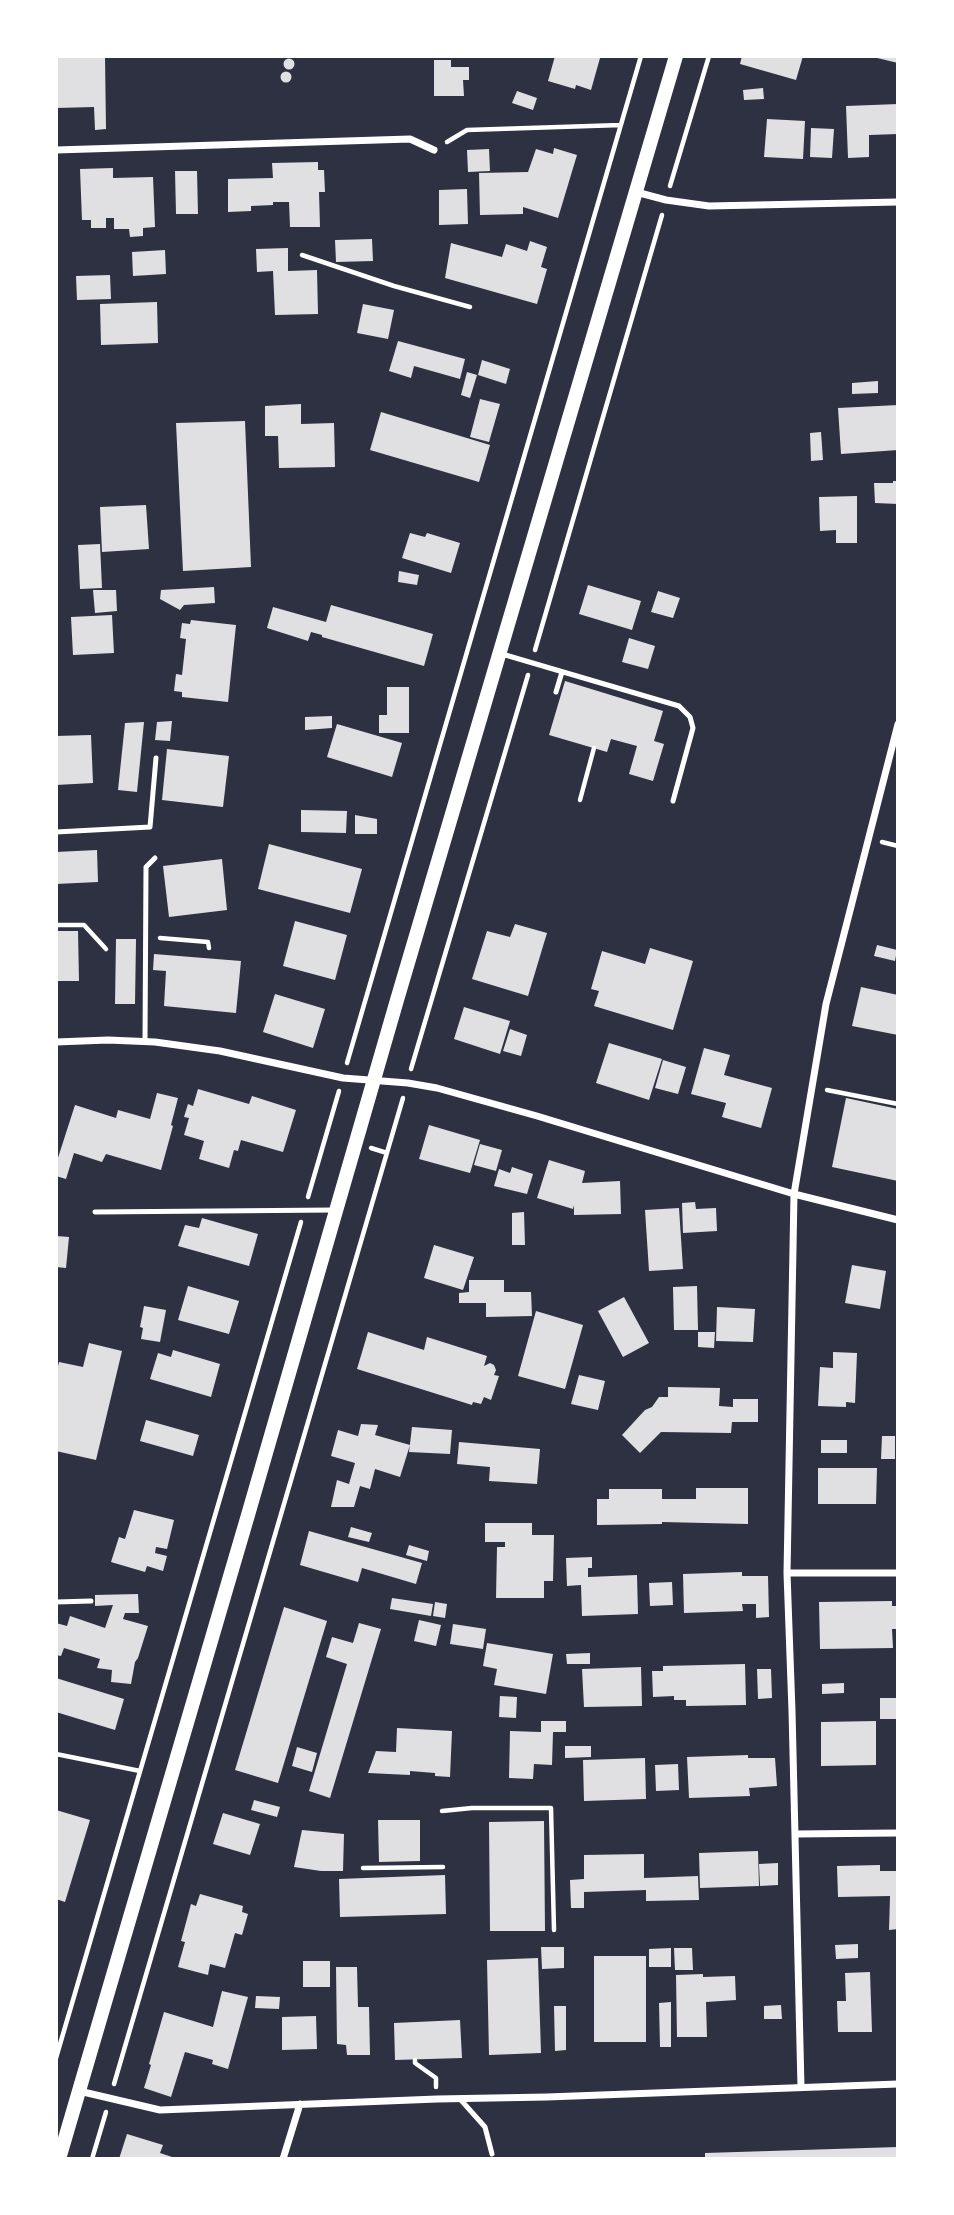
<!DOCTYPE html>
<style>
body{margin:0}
#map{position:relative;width:954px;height:2215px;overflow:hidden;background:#2d3142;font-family:"Noto Sans",sans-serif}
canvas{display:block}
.frame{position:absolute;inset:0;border:58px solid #fff;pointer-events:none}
</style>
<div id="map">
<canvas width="954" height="2215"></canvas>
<div class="frame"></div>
</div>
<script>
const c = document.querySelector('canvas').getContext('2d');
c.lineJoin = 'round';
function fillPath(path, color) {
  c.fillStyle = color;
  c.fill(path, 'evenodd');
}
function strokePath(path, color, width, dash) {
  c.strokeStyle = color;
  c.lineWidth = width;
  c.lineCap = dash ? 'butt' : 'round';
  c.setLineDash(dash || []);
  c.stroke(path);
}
const building = new Path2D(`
 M56,56H105L106,129L95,130L94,107L56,108Z
 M555,56H592L600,58L591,90L576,85L575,89L548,81Z
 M742,56H803L796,80L740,64Z
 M874,56H898V63L873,57Z
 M283.5 64a5.5 5.5 0 1 1 11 0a5.5 5.5 0 1 1-11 0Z
 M434,60H451V67H469V80H463L464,96H434Z
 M280.5 77a5.5 5.5 0 1 1 11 0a5.5 5.5 0 1 1-11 0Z
 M763,88L764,99L744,100L743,90Z
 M517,91L537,98L533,110L512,103Z
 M898,104V134L869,135V157L848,158L846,106Z
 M767,119L805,121L803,159L764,157Z
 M811,128L834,129L832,158L810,157Z
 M554,148L577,155L558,218L523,207V214L480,215L479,173L528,172L536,149L553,154Z
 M489,149L490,171L468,172L467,150Z
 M318,162V170H324L325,192H319L320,227H290L289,202H273V205L251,206V211L228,212V179L273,178L272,163Z
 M113,168V178L153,177L155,227L143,228V236L130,237L129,229H114V218H106V228H91V220H82L80,169Z
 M175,171H197L198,214H176Z
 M467,189L468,224L439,225V190Z
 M372,239L373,261L336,262L335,240Z
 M530,241L547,247L541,267L547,269L537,304L445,278L451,243L502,257L506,244L527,251Z
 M288,248V271L317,270L318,314L275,315L273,271L257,272L256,249Z
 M165,250L166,274L133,276L132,252Z
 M110,275L111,299L77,300L76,276Z
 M157,302L158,343L101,345L100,304Z
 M363,304L394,310L388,339L357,333Z
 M398,341L465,359L460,379L414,366L411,378L389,371Z
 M482,360L510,369L506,384L478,375Z
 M467,372L477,375L470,398L461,395Z
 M878,381V393L852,394V383Z
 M480,399L500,404L489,442L470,437Z
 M301,404V424L334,423L335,467L279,468L278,436H265V406Z
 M898,405V450L841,454L838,408Z
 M381,412L490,445L479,482L370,450Z
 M245,421L251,567L183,571L176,423Z
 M821,432L823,460L811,461L810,433Z
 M893,481H898V504L875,503L874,483H893Z
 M857,496V543H836V530L820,531L819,497Z
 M146,505L149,549L102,552L100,507Z
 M410,533L425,537L427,533L460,543L451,573L402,558Z
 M100,544L102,588L80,589L78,545Z
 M399,571L419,575L417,585L398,582Z
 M588,585L641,601L632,630L579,614Z
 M214,587L215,603L184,605L180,610L160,599L161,590Z
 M93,590H116L117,611L95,613Z
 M658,591L680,598L673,618L651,612Z
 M331,605L433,634L424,666L322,637V635L311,632L308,641L267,628L273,607L326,622Z
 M112,615L114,653L73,655L71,617Z
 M191,620L236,625L228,702L182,697V692L174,691L176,674L182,675L186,639L180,638L182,623L190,624Z
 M629,638L655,646L648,669L622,662Z
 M565,681L663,711L654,741L664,744L653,781L629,774L637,746L611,739L607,752L549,735Z
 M387,687H409V733H379V715H387Z
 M332,716V728L305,730V717Z
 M172,721L170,741L155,740L157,722Z
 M144,722L137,792L118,790L125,723Z
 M337,724L402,743L392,777L327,757Z
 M91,735L93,783L56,785V736Z
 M167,749L229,756L223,807L162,800Z
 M301,810L347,811L346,833L301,832Z
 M355,815L377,819V834H355Z
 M269,844L362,869L350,913L258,889Z
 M97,850L98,882L56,884V852Z
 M222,859L227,910L169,917L163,866Z
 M295,921L347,935L335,980L283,966Z
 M515,924L547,933L528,996L472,979L487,931L510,937Z
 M56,931H78L79,981H56Z
 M116,939H136L135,1004H115Z
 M877,945L897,950L895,961L874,956Z
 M650,948L693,961L673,1030L594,1006L599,991L591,989L602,951L645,964Z
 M154,954L241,961L236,1013L164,1006L166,971L153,970Z
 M861,987L898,995V1035L852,1026Z
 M275,994L325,1009L313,1048L263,1032Z
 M464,1007L510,1021L500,1054L454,1039Z
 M510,1029L527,1035L521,1056L503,1051Z
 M609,1043L662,1059L649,1100L596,1083Z
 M704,1048L730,1055L724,1075L772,1088L761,1128L722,1117L726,1103L691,1094Z
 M663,1060L686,1067L678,1094L655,1088Z
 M198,1089L249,1104L252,1096L296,1110L283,1152L241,1140L238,1151L234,1150L229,1168L199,1159L204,1141L184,1135L189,1118L184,1117L188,1104L193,1106Z
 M157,1093L178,1098L171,1125L173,1126L161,1170L106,1154L102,1162L74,1153L66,1179L56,1176V1164L75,1105L116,1118L118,1110L150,1119Z
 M846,1098L898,1109V1181L832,1167Z
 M429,1125L480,1140L470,1173L419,1159Z
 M480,1144L502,1150L496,1171L474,1165Z
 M549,1160L585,1171L582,1183L620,1181L621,1214L574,1215V1205L573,1209L537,1198Z
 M512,1167L533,1174L527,1194L494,1186L499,1169L510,1173Z
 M695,1202L696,1209L716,1208L717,1231L683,1233L682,1203Z
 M679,1208L683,1269L649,1271L645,1210Z
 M524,1212L525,1245H512V1213Z
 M202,1218L258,1234L249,1266L178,1246L185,1225L199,1228Z
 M56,1236L69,1237L66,1268L56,1267Z
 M434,1245L474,1257L463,1290L424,1278Z
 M852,1265L886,1271L880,1309L845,1303Z
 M469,1280H504V1292H531L532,1316L486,1317V1303H459V1293L469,1292Z
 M188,1286L239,1301L229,1334L178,1320Z
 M697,1286L698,1330H674L673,1287Z
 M624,1297L649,1343L623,1357L598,1311Z
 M144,1306L166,1310L160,1342L141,1339L143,1328L140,1327Z
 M717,1307L755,1309L753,1342L716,1341Z
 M536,1311L583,1325L565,1389L518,1376Z
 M368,1332L424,1350L427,1337L487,1356L484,1366L490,1363L494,1365L496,1370L494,1375L499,1376L491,1400L484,1397L481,1404L473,1402L472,1405L357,1369Z
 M698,1332H715L714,1348L698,1347Z
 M89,1343L122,1351L96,1460L56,1451V1375L59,1362L83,1367Z
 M173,1350L220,1364L211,1397L150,1379L158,1353L171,1357Z
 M833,1352L857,1353L855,1403L846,1402V1407L818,1406L820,1367L833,1368Z
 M579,1375L605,1381L598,1410L571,1404Z
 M668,1387L720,1388L719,1406L733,1407V1399H758V1422H732L731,1433L661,1432L640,1453L622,1435L645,1410L652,1407L659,1397H668Z
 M146,1420L199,1435L193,1456L140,1441Z
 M361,1424L378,1425L375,1435L410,1445L400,1477L375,1469L370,1489L360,1486L354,1507H331L337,1480L349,1484L355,1463L331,1456L338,1430L358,1436Z
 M412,1427L452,1430L450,1454L409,1452Z
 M882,1436H895V1459H881Z
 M821,1440H847V1453H821Z
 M459,1442L540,1449L537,1484L489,1481L490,1467L457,1464Z
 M818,1468H877L876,1504H818Z
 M696,1488H748V1524L662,1522V1524L597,1525V1499H609V1489H662V1499H696Z
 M134,1510L174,1520L167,1549L156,1547L155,1553L167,1556L163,1571L147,1566L145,1572L111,1562L119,1537L125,1539Z
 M485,1523H532V1535H554L553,1581H544V1598H496L497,1547H505V1542H485Z
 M351,1527L372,1533L369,1542L348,1537Z
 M309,1531L422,1563L416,1584L362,1568L358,1582L300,1565Z
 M409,1545L429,1551L427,1561L406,1555Z
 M592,1557V1568H588V1577L637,1575L638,1614L582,1616L581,1585L567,1586L566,1558Z
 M742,1572V1576H768L769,1617L756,1618V1604H742L743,1611L684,1613L683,1574Z
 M672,1582L673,1605L650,1606L649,1583Z
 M138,1594L139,1613H125L123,1619L148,1626L138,1658L135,1662L131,1684L111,1682L112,1670L97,1668L100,1659L64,1648L61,1656L56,1655V1623L67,1626L70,1616L105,1628L113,1605L95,1606V1595Z
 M392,1598L433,1604L431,1616L390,1609Z
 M892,1601V1606H898V1629H892L893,1648L820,1649L819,1602Z
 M435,1602L447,1604L445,1618L433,1616Z
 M284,1607L327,1621L278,1783L235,1770Z
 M419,1620L441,1625L436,1646L414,1641Z
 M359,1623L381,1629L330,1798L309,1791L347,1664L326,1657L332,1637L353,1643Z
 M453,1624L486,1629L483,1649L450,1644Z
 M487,1643L553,1654L546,1694L494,1685L497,1669L483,1666Z
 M590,1653V1664H567L566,1654Z
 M745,1664L746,1705L686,1706V1700H674V1696L653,1697L652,1671H663V1666Z
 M641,1667L642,1706L584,1707L582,1669Z
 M757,1669H771L772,1698L758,1699Z
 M56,1678L124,1699L115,1730L56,1712Z
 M844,1683V1693L822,1694V1684Z
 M500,1696L517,1697L516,1718L499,1717Z
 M880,1698H898V1719H880Z
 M541,1721H566V1732H553L552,1765L534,1764L533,1779L509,1778L510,1731L541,1732Z
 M876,1721V1765L821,1766V1722Z
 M397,1728L452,1731L450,1777L435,1776V1773L410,1771V1775L368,1773L376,1751L396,1752Z
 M565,1746H591V1757L565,1758Z
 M297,1747L317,1753L312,1772L292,1766Z
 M748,1755V1758H775L777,1786L749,1788L750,1796L689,1798L687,1757Z
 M645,1758L646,1799L584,1801L583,1760Z
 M678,1764L679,1790L656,1791L655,1765Z
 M254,1800L280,1807L277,1817L251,1810Z
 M56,1810L90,1820L65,1902L56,1899Z
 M223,1813L260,1824L250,1855L213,1844Z
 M378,1820H420V1861L379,1862Z
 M544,1821L545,1931H490L489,1822Z
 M302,1830L344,1834L343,1871H321L294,1867Z
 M758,1851L759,1886L700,1888L699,1853Z
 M644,1854V1878L698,1876L699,1900L646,1901V1890L584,1892V1908H571L570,1880L584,1879V1855Z
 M778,1863V1885L760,1886L759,1864Z
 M880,1865V1871H898V1929L889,1930L890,1896L838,1897L837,1866Z
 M445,1875L446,1914L340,1917L339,1879Z
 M200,1894L243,1906L242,1912L248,1914L242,1935L235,1933L225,1968L210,1964L208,1975L178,1967L185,1942L181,1941L191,1904L196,1906Z
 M858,1944V1958L836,1959L835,1945Z
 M541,1947H564V1968L542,1969Z
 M671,1948V1967H649V1949Z
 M674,1948H692L693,1970H675Z
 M594,1956H646V2042H594Z
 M538,1958L541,2053L489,2055L487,1960Z
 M303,1961H330V1987H303Z
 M336,1967H357L358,2007H369L370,2055H347L346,2045L337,2044Z
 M870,1972L872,2032H838L837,2001H846L845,1973Z
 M703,1974V1977L735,1976L736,2000L706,2002L707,2037H677L676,1975Z
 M222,1991L248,1997L228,2069L212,2064L213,2060L185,2052L171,2097L144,2088L151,2065L149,2064L164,2012L213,2027Z
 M256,1996L280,1997L279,2009L255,2008Z
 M671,2002V2047H660L659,2003Z
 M781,2005L782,2019H764V2006Z
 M554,2006H566V2050L555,2051Z
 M316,2016L317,2049L282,2050V2017Z
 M460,2020L462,2058L395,2060L394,2023Z
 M127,2134L163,2145L160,2153L178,2159H119Z
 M898,2147V2159H705V2153Z`);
const path = new Path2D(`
 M447,142L467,130L621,125
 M670,186L709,56
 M302,255L394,286L470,307
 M535,650L662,215
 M580,800L594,748
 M882,842L898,846
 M56,925H84L106,949
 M160,938L208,942L209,948
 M347,1063L641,56
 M411,1069L528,675
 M827,1090L898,1104
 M371,1148L387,1153
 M308,1197L339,1091
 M56,1754L140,1771
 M442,1811L472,1808H551L554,1930
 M363,1868L443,1867
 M56,2058L301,1222
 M415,2060V2063L436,2078V2087
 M114,2084L403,1098
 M92,2159L106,2112`);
const service = new Path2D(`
 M502,654L679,706L690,717L693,728L673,801
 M556,692L562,672
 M56,832L150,827L156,758
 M145,1041L146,867L155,858
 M95,1212L334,1210
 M56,1602L91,1601
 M460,2099L485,2127L492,2154`);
const minor = new Path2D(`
 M56,150L410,139L434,150
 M636,192L666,200L709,206L898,202
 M56,1042L108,1040L155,1042L220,1051L343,1078L408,1083L437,1088L537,1116L794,1194L898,1220
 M787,1573H898
 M795,1834L898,1833
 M801,2087L792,1711L787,1573L794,1194L826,1004L898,724
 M79,2091L160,2110L437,2099L547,2097L898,2084
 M283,2159L300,2104`);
const secondary = new Path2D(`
 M59,2159L248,1515L397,1000L676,56`);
fillPath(building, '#e0e0e3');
strokePath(path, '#fff', 4.5);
strokePath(service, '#fff', 5);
strokePath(minor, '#fff', 7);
strokePath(secondary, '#fff', 14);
</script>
